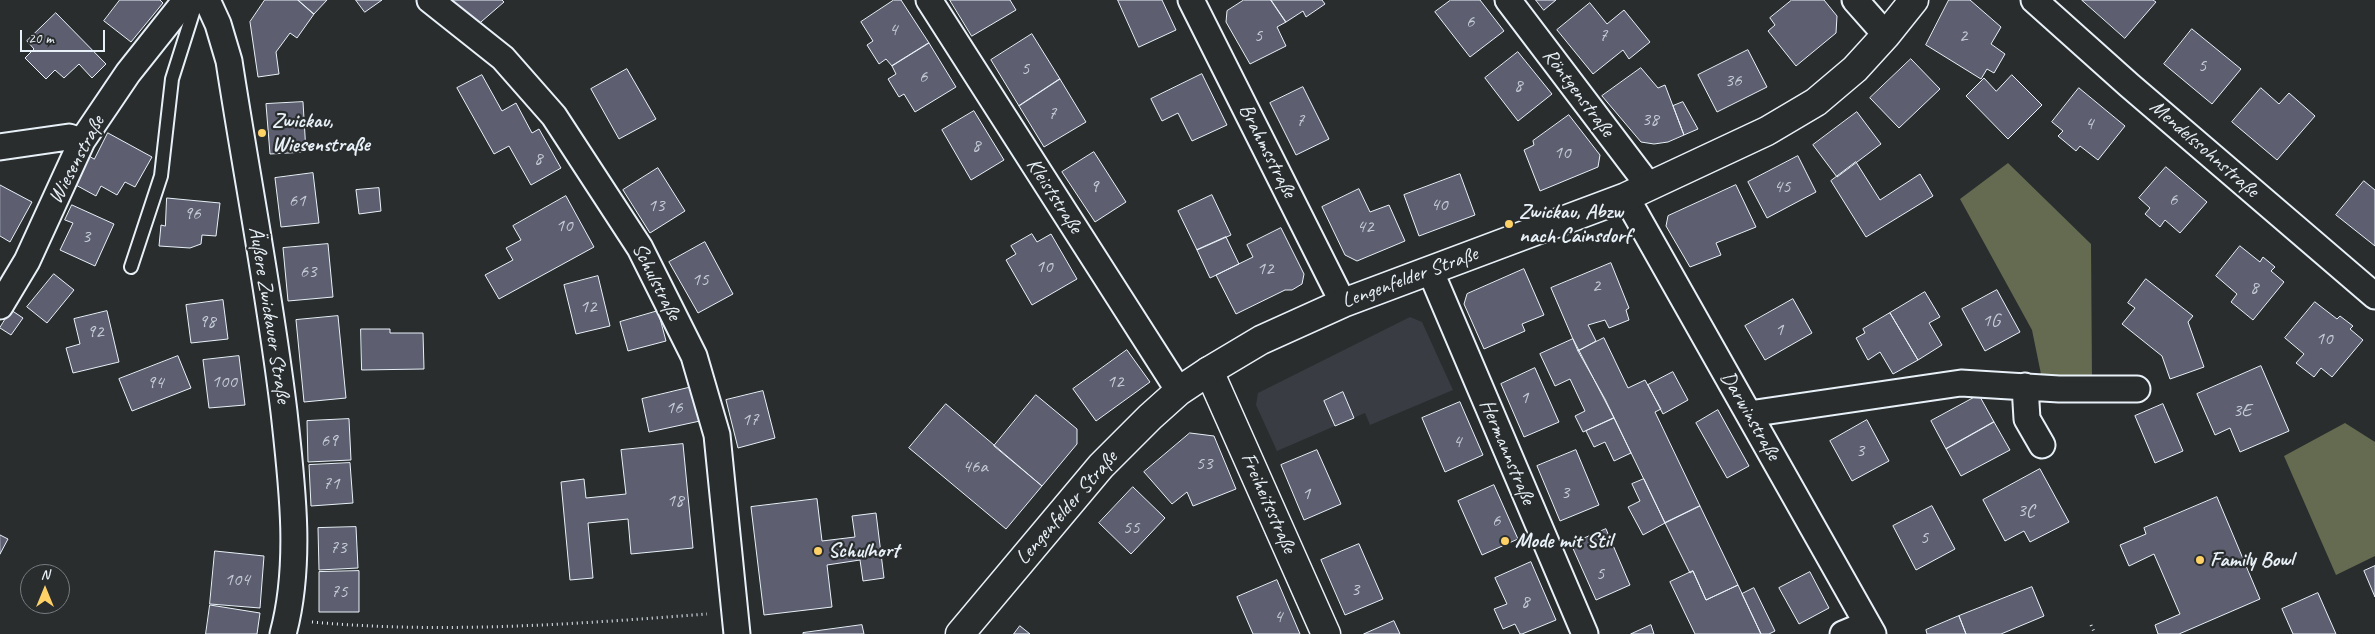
<!DOCTYPE html>
<meta charset="utf-8">
<style>
body{margin:0}
#map{position:relative;width:2375px;height:634px;overflow:hidden;background:#2a2d2e;font-family:Caveat,sans-serif}
canvas{display:block}
.north{position:absolute;left:20px;top:564px;width:50px;height:50px;box-sizing:border-box;background:#2a2d2e;border:1px solid #767b7f;border-radius:50%;rotate:0deg;font-size:14px;font-weight:700;line-height:20px;text-align:center;color:#e8f1f8}
.north::after{content:'';display:block;margin:auto;width:18px;height:22px;background:#ffd166;clip-path:polygon(50% 0,100% 100%,50% 72%,0 100%)}
.scale{position:absolute;left:20px;top:30px;width:85px;height:22px;box-sizing:border-box;border:2px solid #e8f1f8;border-top:0;padding-left:6px;font-size:15px;line-height:18px;white-space:nowrap;color:#e8f1f8;-webkit-text-stroke:4px #2a2d2e;paint-order:stroke}
</style>
<div id="map">
<canvas width="2375" height="634"></canvas>
<div class="north">N</div>
<div class="scale">20 m</div>
</div>
<script>
const c = document.querySelector('canvas').getContext('2d');
c.lineJoin = 'round';
function fillPath(path, color) {
  c.fillStyle = color;
  c.fill(path, 'evenodd');
}
function strokePath(path, color, width, dash) {
  c.strokeStyle = color;
  c.lineWidth = width;
  c.lineCap = dash ? 'butt' : 'round';
  c.setLineDash(dash || []);
  c.stroke(path);
}
function drawText(font, color, halo, rows, align = 'center') {
  c.font = font + ' Caveat,sans-serif';
  c.lineWidth = 4.5;
  c.setLineDash([]);
  c.textBaseline = 'middle';
  c.strokeStyle = halo;
  c.fillStyle = color;
  for (const [text, x, y, turn = 0] of rows) {
    c.save();
    c.translate(x, y);
    c.rotate((+turn || 0) * Math.PI / 180);
    c.textAlign = isNaN(turn) ? turn : align;
    if (halo) c.strokeText(text, 0, 0);
    c.fillText(text, 0, 0);
    c.restore();
  }
}
const built = new Path2D(`
 M1410,317L1422,322L1453,390L1370,425L1365,413L1277,451L1256,405L1258,393Z`);
const green = new Path2D(`
 M2008,163L2091,244L2092,381L2042,379L2032,330L1960,199Z
 M2345,423L2375,442V556L2336,575L2284,456Z`);
const building = new Path2D(`
 M120,0H160L163,3L131,42L104,21Z
 M265,0H298L314,14L297,38L290,33L276,52L279,74L258,77L250,22Z
 M298,0H327L314,14Z
 M356,0H382L365,12Z
 M450,0H502L504,2L474,28Z
 M894,0H901L929,43L892,66L886,59L879,64L867,45L873,41L861,22Z
 M950,0H1010L1016,10L972,36Z
 M1118,0H1162L1176,30L1139,47Z
 M1244,0H1271L1286,22L1277,27L1286,46L1250,64L1226,22L1227,11Z
 M1271,0H1322L1325,4L1306,17L1303,11L1286,22Z
 M1451,0H1480L1504,31L1470,57L1435,12Z
 M1536,0H1556L1544,10Z
 M1792,0H1824L1837,16L1836,33L1796,66L1768,31L1775,25L1770,18Z
 M1949,0H1970L2001,27L1991,44L2005,54L1994,73L1987,69L1981,79L1926,45Z
 M2082,0H2153L2156,2L2125,38Z
 M1590,3L1607,24L1624,10L1650,42L1629,59L1623,50L1593,74L1557,30Z
 M56,13L106,64L92,78L79,64L64,78L55,70L46,79L25,58L34,49L27,41Z
 M2192,29L2241,69L2212,104L2164,64Z
 M1032,34L1060,79L1019,106L991,60Z
 M929,43L956,87L915,112L904,94L899,97L888,79L896,74L892,66Z
 M1748,50L1767,87L1717,112L1698,75Z
 M1518,52L1552,94L1518,121L1485,78Z
 M1911,59L1940,89L1899,128L1870,98Z
 M1641,68L1658,88L1665,85L1684,135L1668,142L1654,144L1641,142L1602,96Z
 M627,69L656,119L619,139L591,89Z
 M1202,74L1227,125L1192,141L1178,113L1162,121L1151,99Z
 M482,75L502,111L516,103L532,133L539,129L561,168L531,185L509,146L494,154L457,88Z
 M2012,75L2042,105L2008,139L1966,96L1984,78L1996,91Z
 M1060,79L1086,122L1044,147L1019,106Z
 M1303,87L1329,139L1296,155L1270,103Z
 M2079,88L2125,126L2098,160L2080,146L2076,151L2058,136L2063,131L2052,122Z
 M2261,88L2279,104L2289,93L2315,116L2277,160L2232,122Z
 M303,102L306,152L270,154L266,104Z
 M1683,102L1698,129L1684,135L1673,106Z
 M974,111L1004,160L971,180L942,130Z
 M1857,112L1881,144L1837,177L1813,145Z
 M1569,115L1600,155L1598,167L1540,191L1524,150L1534,145L1533,141Z
 M108,133L152,157L135,187L125,182L117,195L101,186L96,196L74,184L89,156L94,159Z
 M1094,152L1126,202L1095,222L1062,172Z
 M1798,156L1816,192L1767,218L1748,182Z
 M1856,162L1880,200L1920,174L1933,196L1866,237L1831,181Z
 M2166,167L2207,202L2180,233L2165,220L2160,227L2145,214L2150,208L2139,198Z
 M658,168L685,211L650,233L623,190Z
 M313,173L319,223L281,227L275,178Z
 M1460,174L1475,215L1419,236L1404,195Z
 M2364,181L2375,190V246L2336,215Z
 M0,185L32,202L10,242L0,236Z
 M1736,185L1756,227L1716,243L1721,255L1690,267L1666,226L1668,216Z
 M379,188L381,211L359,214L356,190Z
 M1359,189L1370,212L1389,205L1405,241L1357,261L1345,255L1322,207Z
 M1212,195L1231,235L1197,250L1178,211Z
 M566,196L594,247L499,299L485,275L513,260L506,248L521,240L513,226Z
 M167,198L220,203L216,236L202,235L201,244L190,248L159,246L161,225L165,226Z
 M72,205L114,224L95,266L60,250L73,223L65,220Z
 M1281,228L1304,274L1302,284L1292,290H1285L1236,314L1216,275L1253,257L1247,245Z
 M1032,234L1037,242L1051,234L1077,279L1032,305L1006,260L1016,254L1011,246Z
 M1226,237L1239,264L1210,278L1197,250Z
 M705,242L733,294L698,313L669,262Z
 M328,244L333,297L288,301L283,248Z
 M2240,246L2260,262L2263,257L2275,267L2271,271L2284,282L2253,320L2231,302L2237,294L2216,276Z
 M1611,263L1629,308L1626,310L1629,320L1609,328L1605,320L1588,325L1596,341L1578,351L1551,288Z
 M1524,269L1544,315L1522,324L1525,331L1484,349L1464,304L1467,294Z
 M54,274L74,290L47,323L27,307Z
 M598,276L610,326L576,334L564,285Z
 M2146,279L2193,316L2188,322L2204,367L2170,379L2162,356L2122,324L2135,308L2128,303Z
 M1997,290L2020,332L1985,351L1962,309Z
 M1925,292L1940,317L1929,323L1942,345L1918,360L1890,313Z
 M1793,299L1812,333L1765,360L1745,326Z
 M223,300L228,339L191,343L186,305Z
 M2315,302L2337,319L2340,316L2353,326L2350,329L2363,340L2332,377L2321,368L2314,377L2296,363L2304,354L2285,338Z
 M11,310L23,318L11,335L0,328Z
 M107,311L119,362L73,373L66,348L80,344L74,319Z
 M658,311L666,341L628,351L620,322Z
 M1890,313L1918,360L1893,374L1880,352L1868,360L1856,338L1865,333L1863,329Z
 M338,316L346,398L304,402L296,320Z
 M361,329H390V333H423L424,369L362,370Z
 M1604,338L1628,388L1645,380L1661,409L1655,412L1700,506L1665,523L1605,399L1578,351Z
 M1573,339L1614,418L1583,432L1575,416L1585,411L1570,379L1555,386L1540,354Z
 M1127,350L1150,382L1096,421L1073,389Z
 M178,356L191,388L132,411L119,379Z
 M239,356L245,405L209,408L203,360Z
 M2261,366L2289,431L2240,452L2230,428L2215,435L2197,394Z
 M1535,368L1559,422L1524,437L1501,384Z
 M1673,372L1688,400L1663,414L1648,385Z
 M692,387L700,421L649,432L642,399Z
 M763,391L775,438L738,448L726,400Z
 M1343,392L1354,418L1335,426L1324,401Z
 M1036,395L1077,429V444L1042,486L994,446Z
 M1979,395L1994,422L1946,449L1931,421Z
 M1460,402L1483,455L1445,472L1422,418Z
 M946,404L1042,486L1006,529L909,448Z
 M2163,404L2183,451L2155,463L2135,416Z
 M1718,410L1749,466L1727,478L1696,423Z
 M1614,418L1631,453L1614,461L1605,442L1594,447L1586,431Z
 M349,419L351,460L308,462L307,421Z
 M1867,420L1889,461L1852,481L1830,441Z
 M1994,422L2010,450L1961,476L1946,449Z
 M1190,433L1214,436L1236,489L1193,506L1187,492L1172,504L1144,472Z
 M683,444L693,548L631,554L628,519L588,523L593,578L570,580L561,482L584,479L586,498L626,494L621,450Z
 M1317,450L1341,504L1304,520L1281,465Z
 M1576,450L1599,505L1560,521L1537,466Z
 M350,463L353,503L311,506L309,465Z
 M2040,469L2069,522L2030,542L2024,531L2005,541L1983,500Z
 M1644,479L1665,523L1643,535L1628,507L1640,501L1632,484Z
 M1494,485L1518,539L1482,555L1458,501Z
 M1133,487L1165,518L1131,554L1099,523Z
 M2217,497L2260,599L2179,634H2158L2155,625L2180,614L2154,554L2129,566L2120,545L2146,534L2144,528Z
 M817,499L822,541L855,537L852,516L876,513L884,578L863,581L860,560L827,565L832,607L764,615L751,507Z
 M1700,506L1738,585L1706,600L1693,571L1690,573L1665,523Z
 M1932,506L1955,549L1916,570L1893,526Z
 M356,527L358,568L319,570L318,528Z
 M1606,529L1630,585L1596,600L1571,544Z
 M0,535L8,539L0,554Z
 M1359,544L1383,599L1345,615L1321,560Z
 M215,551L264,556L260,608L210,604Z
 M1531,562L1556,620L1522,634H1520L1515,624L1503,629L1494,609L1507,604L1495,578Z
 M2375,566V597L2364,571Z
 M359,571V612H319V572Z
 M1693,571L1706,600L1738,585L1761,634H1695L1670,582Z
 M1810,572L1829,608L1799,624L1779,588Z
 M1277,580L1300,634H1253L1237,597Z
 M2032,587L2044,616L2001,634H1966L1959,616Z
 M1754,588L1775,631L1769,634H1761L1742,594Z
 M2318,593L2336,634H2293L2282,609Z
 M210,605L260,613L257,634H206Z
 M1959,616L1966,634H1927L1926,630Z
 M1394,621L1400,634H1364Z
 M862,625L864,634H803V633Z
 M1651,625L1654,634H1631Z
 M1020,626L1030,634H1014Z`);
const path = new Path2D(`
 M312,622C443,634 577,624 707,614
 M2091,625L2095,634`);
const service = new Path2D(`
 M131,267L161,176L172,79L197,0`);
const minor = new Path2D(`
 M207,0L218,24L229,61C247,178 270,295 284,412C292,484 302,564 283,634
 M430,0L503,58L554,116L640,248L694,356L717,435L737,634
 M929,0L1179,391
 M1191,0L1343,303
 M1508,0L1649,186
 M1855,0L1886,35
 M2034,0L2129,85L2375,296
 M0,147L69,137L82,141
 M1626,197L1873,634
 M1430,270L1585,634
 M0,306L27,261L82,141L128,73L186,0
 M2025,386L2027,419L2042,445
 M1749,414L1961,383L2059,389H2137
 M1843,634L1867,624`);
const tertiary = new Path2D(`
 M1209,371L1326,634`);
const secondary = new Path2D(`
 M960,634L1101,466L1150,417L1179,391L1209,371L1261,340L1343,303L1626,197L1767,131L1816,102L1855,69L1886,35L1914,0`);
const markers = [
 [262,133,5,"#ffd166"],
 [1509,224,5,"#ffd166"],
 [1505,541,5,"#ffd166"],
 [818,551,5,"#ffd166"],
 [2200,560,5,"#ffd166"]
];
const numberNames = [
 ["6",1470,22],
 ["4",893,30],
 ["5",1258,36],
 ["7",1603,36],
 ["2",1963,36],
 ["5",2202,66],
 ["5",1025,69],
 ["6",923,77],
 ["36",1733,81],
 ["8",1518,86],
 ["7",1052,114],
 ["38",1650,120],
 ["7",1300,121],
 ["4",2089,124],
 ["8",976,146],
 ["10",1562,153],
 ["8",538,159],
 ["9",1094,187],
 ["45",1782,187],
 ["6",2173,200],
 ["61",297,201],
 ["40",1439,205],
 ["13",656,206],
 ["96",192,214],
 ["10",564,226],
 ["42",1365,227],
 ["3",86,237],
 ["10",1044,267],
 ["12",1265,269],
 ["63",308,272],
 ["15",700,280],
 ["2",1596,286],
 ["8",2254,288],
 ["12",588,307],
 ["1G",1991,321],
 ["98",207,322],
 ["1",1779,330],
 ["92",95,332],
 ["10",2324,339],
 ["100",224,382],
 ["12",1115,382],
 ["94",155,383],
 ["1",1524,398],
 ["16",674,408],
 ["3E",2242,411],
 ["17",750,420],
 ["69",329,441],
 ["4",1457,442],
 ["3",1860,451],
 ["53",1204,464],
 ["46a",975,467],
 ["71",331,484],
 ["3",1565,493],
 ["1",1306,494],
 ["18",675,501],
 ["3C",2026,511],
 ["6",1496,521],
 ["55",1131,528],
 ["5",1924,538],
 ["73",338,548],
 ["5",1600,574],
 ["104",237,580],
 ["3",1355,590],
 ["75",339,592],
 ["8",1525,602],
 ["4",1278,617]
];
const streetNames = [
 ["Röntgenstraße",1578,93,53],
 ["Mendelssohnstraße",2204,149,41],
 ["Brahmsstraße",1267,151,63],
 ["Wiesenstraße",77,160,-62],
 ["Kleiststraße",1054,196,57],
 ["Lengenfelder Straße",1410,278,-20],
 ["Schulstraße",656,282,63],
 ["Äußere Zwickauer Straße",269,315,81],
 ["Darwinstraße",1750,416,60],
 ["Hermannstraße",1507,452,67],
 ["Freiheitsstraße",1268,503,66],
 ["Lengenfelder Straße",1067,508,-49]
];
const poiNames = [
 ["Zwickau,",272,121],
 ["Wiesenstraße",272,145],
 ["Zwickau, Abzw",1519,212],
 ["nach Cainsdorf",1519,236],
 ["Mode mit Stil",1515,541],
 ["Schulhort",828,551],
 ["Family Bowl",2210,560]
];
fillPath(built, '#393c42');
fillPath(green, '#646b51');
fillPath(building, '#5d5f71');
strokePath(building, '#e8f1f8', 1);
strokePath(service, '#e8f1f8', 16);
strokePath(minor, '#e8f1f8', 29);
strokePath(tertiary, '#e8f1f8', 31);
strokePath(secondary, '#e8f1f8', 31);
strokePath(path, '#e8f1f8', 3, [1, 4]);
strokePath(service, '#2a2d2e', 12);
strokePath(minor, '#2a2d2e', 25);
strokePath(tertiary, '#2a2d2e', 28);
strokePath(secondary, '#2a2d2e', 28);
for (const [x, y, r, color] of markers) {
  const dot = new Path2D();
  dot.arc(x, y, r, 0, 2 * Math.PI);
  c.fillStyle = color;
  c.fill(dot);
  strokePath(dot, '#2a2d2e', 2);
}
drawText('19px', '#c5ccd6', null, numberNames);
drawText('21px', '#e8f1f8', '#2a2d2e', streetNames);
drawText('bold 21px', '#e8f1f8', '#2a2d2e', poiNames, 'left');
</script>
